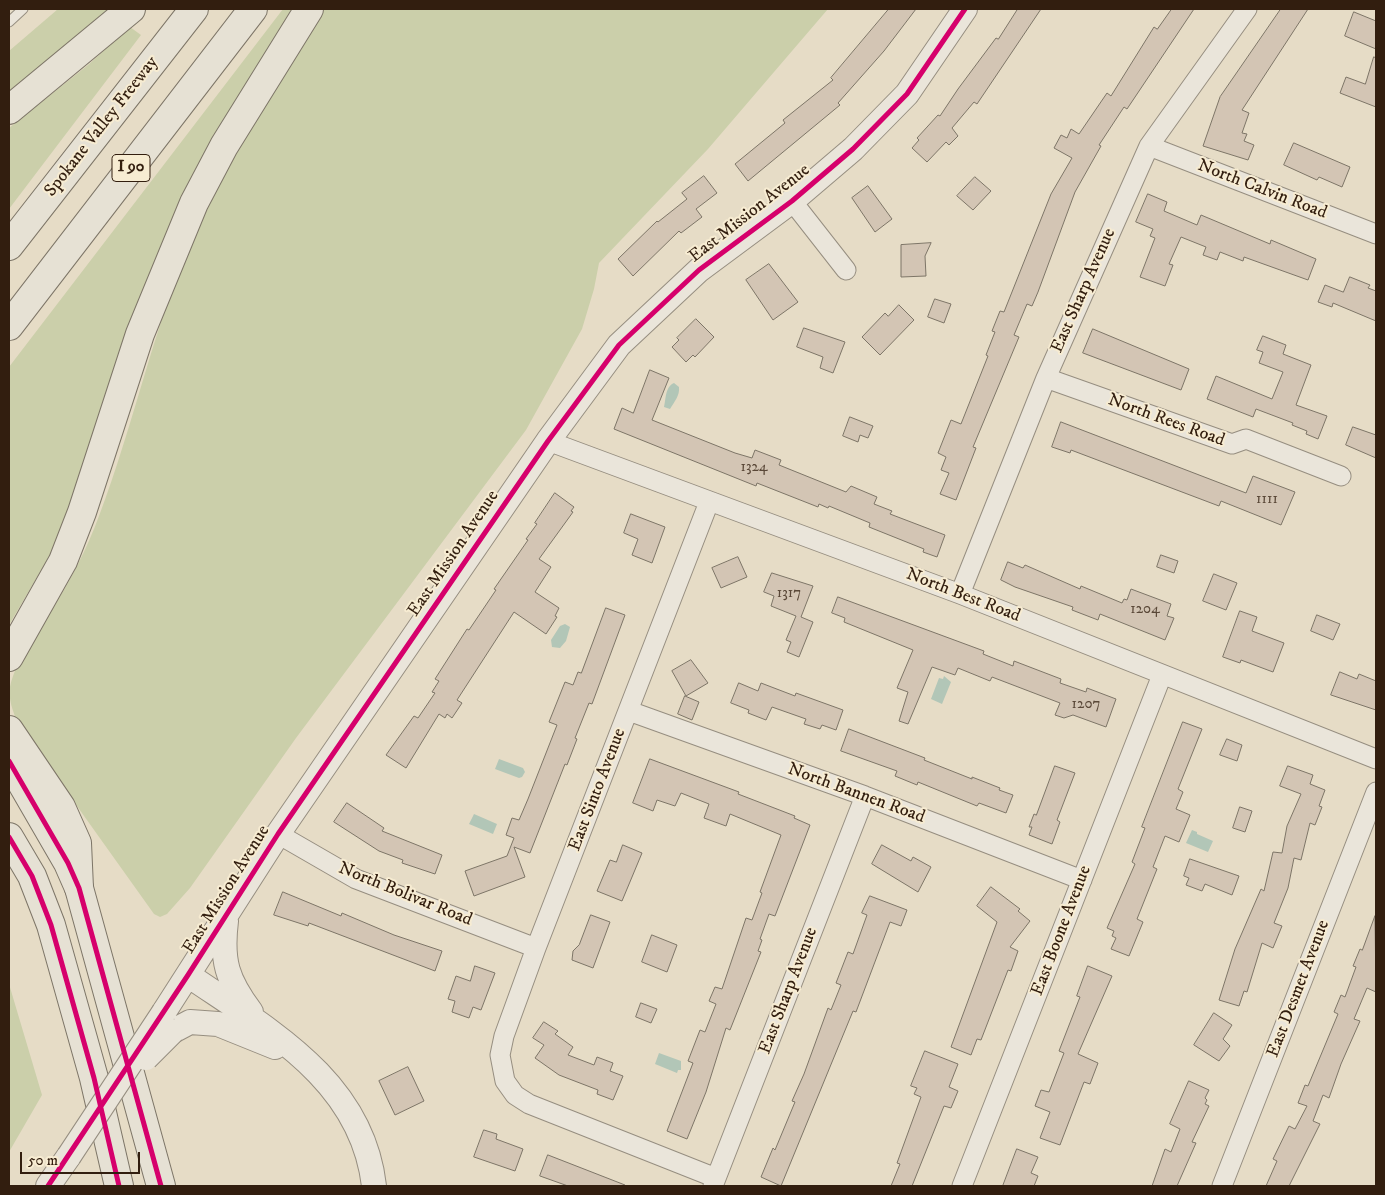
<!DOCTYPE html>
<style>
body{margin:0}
#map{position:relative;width:1385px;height:1195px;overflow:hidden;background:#e6dcc6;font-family:"IM FELL DW Pica",serif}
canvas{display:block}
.frame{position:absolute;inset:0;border:10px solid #321e0f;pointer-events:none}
.scale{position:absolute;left:20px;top:1152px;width:120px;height:22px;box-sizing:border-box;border:2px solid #321e0f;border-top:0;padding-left:6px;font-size:15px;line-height:18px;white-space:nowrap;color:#321e0f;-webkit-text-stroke:4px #f7ecd2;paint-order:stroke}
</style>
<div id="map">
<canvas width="1385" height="1195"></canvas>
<div class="frame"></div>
<div class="scale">50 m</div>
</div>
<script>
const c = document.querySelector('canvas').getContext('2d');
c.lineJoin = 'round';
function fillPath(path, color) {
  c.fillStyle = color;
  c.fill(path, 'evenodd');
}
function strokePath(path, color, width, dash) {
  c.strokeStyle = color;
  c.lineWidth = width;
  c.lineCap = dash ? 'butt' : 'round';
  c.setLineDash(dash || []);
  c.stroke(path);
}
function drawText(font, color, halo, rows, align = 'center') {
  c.font = font + ' "IM FELL DW Pica",serif';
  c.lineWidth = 4;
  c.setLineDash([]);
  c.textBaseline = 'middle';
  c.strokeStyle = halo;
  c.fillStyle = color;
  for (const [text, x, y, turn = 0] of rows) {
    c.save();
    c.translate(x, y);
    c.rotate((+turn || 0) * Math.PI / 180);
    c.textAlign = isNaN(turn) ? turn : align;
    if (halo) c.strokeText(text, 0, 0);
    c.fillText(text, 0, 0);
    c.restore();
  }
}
const green = new Path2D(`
 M58,9H112L9,93V51Z
 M283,9H301L237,112L61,536L9,625V367Z
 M322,9H828L708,149L599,263L594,289L582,329L526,430L296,738L190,888L167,914L160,917L154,914L17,722C13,711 8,699 10,687C16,659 36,635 51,611C70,581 87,549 99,516C134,424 154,326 193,235C227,155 278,83 322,9Z
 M130,27L141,35L9,209V128L88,65Z
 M9,984L42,1095L9,1152Z`);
const water = new Path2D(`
 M674,383L679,387C680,396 674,402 670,409L664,407C666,399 665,387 674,383Z
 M565,624L570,627L566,641L560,648L552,647L551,640L560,626Z
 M944,676L951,682L942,704L931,699L939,678L943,679Z
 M499,759L523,768L525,772L522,777L519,778L495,769Z
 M474,814L497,824L493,834L469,824Z
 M1192,830L1197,832V834L1213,841L1208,852L1186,843Z
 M659,1053L681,1061V1070H678L677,1073L655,1064Z`);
const building = new Path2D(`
 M889,9H916L884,51L838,103L840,105L748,181L735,164L785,123L783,120L833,80L831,78Z
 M1018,9H1041L977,104L974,102L952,128L958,136L949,145L946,142L927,162L912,148L919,140L917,138L938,115L940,116L958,89L996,38L998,39Z
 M1172,9H1194L1127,109L1124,107L1099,145L1101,146L1075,192L1038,292L1032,306L1027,304L1014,335L1019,337L973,447L976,448L956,500L940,494L949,473L941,470L946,457L938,453L951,420L961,424L988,356L986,355L995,332L992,331L1000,311L1004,312L1051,194L1072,158L1054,148L1061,135L1067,138L1071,129L1079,134L1107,93L1111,96L1154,27L1157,29Z
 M1281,9H1308L1242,110L1249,113L1242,133L1247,134L1244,141L1254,145L1248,160L1203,146L1220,97Z
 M1354,12L1376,21V49L1345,36Z
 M1374,57L1376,58V107L1340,93L1346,77L1365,84Z
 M1294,143L1350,167L1342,187L1319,177L1317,180L1284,165Z
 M704,176L717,193L696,209L702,217L681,233L679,231L633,276L618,259L657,221L658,222L687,199L682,193Z
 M975,177L991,191L973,210L957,196Z
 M868,186L892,219L875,232L852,198Z
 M1148,194L1167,202L1164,211L1197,225L1201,215L1270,244L1271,240L1316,259L1308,280L1244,257L1243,261L1220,252L1217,260L1203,255L1206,247L1181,237L1169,264L1173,265L1165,286L1140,277L1155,238L1150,236L1153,229L1136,222Z
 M931,243L925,256L926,276L901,277V245Z
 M769,264L798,302L773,320L746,280Z
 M1350,277L1370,285L1368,288L1376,291V321L1333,303L1332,307L1318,302L1325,285L1343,292Z
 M935,299L951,304L944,323L928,317Z
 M899,305L914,320L880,355L862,337L885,313L888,316Z
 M696,319L714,337L695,357L693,355L686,362L672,347L679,340L677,338Z
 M804,328L845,342L833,373L820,368L823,357L797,347Z
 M1093,329L1189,369L1181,390L1083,353Z
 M1263,336L1286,345L1283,354L1311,365L1296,405L1327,416L1318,439L1306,434L1307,431L1292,425L1293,423L1256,409L1253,417L1207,399L1216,376L1272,399L1283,372L1259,363L1263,352L1257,350Z
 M650,370L669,378L652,420L735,453L752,458L755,450L781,460L779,465L846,492L851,486L877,497L874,504L892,511L890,514L945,535L937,557L923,552L924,549L869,527L870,523L829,506L828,508L819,504L818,507L757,483L756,486L614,429L622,408L633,413Z
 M850,417L873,426L868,438L860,435L858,442L843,436Z
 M1061,422L1246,493L1253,476L1295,492L1281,525L1221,501L1219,506L1071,450L1070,453L1052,447Z
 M1353,427L1376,435V458L1346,445Z
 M555,493L574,507L571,511L573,512L539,559L551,567L535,592L559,608L555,616L557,617L546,634L514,612L457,700L462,703L452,718L447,714L445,718L439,714L406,768L386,755L414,716L418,718L435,693L432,692L439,681L435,679L467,629L469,630L496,590L494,589L528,540L526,539L537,524L535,523Z
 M631,514L665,527L652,563L632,555L638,539L624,533Z
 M1161,555L1178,561L1174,573L1157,567Z
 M738,557L747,577L721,588L712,568Z
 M1008,562L1023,568L1025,565L1080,589L1081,586L1122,603L1124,599L1127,600L1131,589L1171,604L1167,616L1174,618L1165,640L1100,614L1098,620L1072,610L1073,607L1015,587L1001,580Z
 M772,573L813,586L801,617L813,622L799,657L787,652L791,642L786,640L796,616L771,606L774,596L764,592Z
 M1214,574L1237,583L1226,610L1203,601Z
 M838,597L984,651L983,654L1013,666L1014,661L1061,679L1060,683L1086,692L1087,688L1116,699L1106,727L1073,715L1064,718L1055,715L1060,703L992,677L990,681L958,668L955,675L932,667L908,724L899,721L908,692L897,688L913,650L844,622L845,618L832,613Z
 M606,608L625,615L592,704L589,703L575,738L577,739L567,765L565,764L530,853L514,847L525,877L474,896L465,871L507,856L514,838L506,835L512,818L519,820L528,799L557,725L549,722L565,682L573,685L578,672L581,673Z
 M1240,611L1257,617L1252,631L1284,643L1273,672L1241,660L1240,663L1223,657Z
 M1317,615L1340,624L1333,640L1311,631Z
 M691,660L708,683L686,696L672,671Z
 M1340,672L1357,679L1359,674L1376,681V710L1331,695Z
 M739,683L758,691L761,683L795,696L796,693L843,710L836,730L822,725L820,729L804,724L806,719L772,707L766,720L748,713L749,710L731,703Z
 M685,696L699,702L692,720L678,714Z
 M1183,722L1202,729L1178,789L1183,792L1176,809L1190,815L1179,842L1165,836L1153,867L1157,869L1137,919L1143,922L1129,956L1111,949L1116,938L1112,936L1114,931L1107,928L1135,864L1132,862L1145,828L1142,827Z
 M849,729L925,758L924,760L972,779V777L1000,788L999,790L1013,795L1006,813L979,803L977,806L918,782L917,785L895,776L897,771L841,751Z
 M1227,739L1242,745L1237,761L1220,755Z
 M650,759L739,792L738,794L795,816L794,818L810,825L775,916L769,914L760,939L762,940L758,951L761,952L730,1030L726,1028L706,1092L687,1139L667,1131L693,1063L688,1061L700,1030L705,1032L716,1004L709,1001L715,987L722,989L746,918L752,920L762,893L760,892L781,835L730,814L726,826L704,818L709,804L681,793L675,806L657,800L653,811L633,803Z
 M1055,766L1075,773L1057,820L1060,822L1052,844L1029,835L1032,827H1029L1034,814L1036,815Z
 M1288,766L1313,775L1310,784L1325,790L1319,806L1322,807L1315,825L1310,823L1301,860L1294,858L1288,888L1274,923L1282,926L1273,948L1262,943L1247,992L1244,991L1239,1006L1219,1000L1235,949L1261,889L1264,891L1273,852L1282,853L1287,826L1301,794L1280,786Z
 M347,803L384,828L382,831L442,855L435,874L402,863L403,860L379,851L334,822Z
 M1240,807L1252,811L1245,832L1233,828Z
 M623,845L642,853L622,901L597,891L610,860L616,862Z
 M882,845L911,861L913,857L931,867L918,892L872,864Z
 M1190,859L1239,876L1232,895L1205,884L1202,891L1186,885L1189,878L1184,876Z
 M991,887L1020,909L1018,911L1030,921L1010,947L1018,951L1011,971L1008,970L981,1040L977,1039L971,1055L951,1047L997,922L977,906Z
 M283,892L341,916L342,913L394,935L442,951L435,971L309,923L308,926L274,915Z
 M870,896L907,910L901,926L890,922L856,1012L853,1011L781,1186L761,1177L773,1148L775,1150L795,1102L792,1101L804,1074L828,1008L831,1010L841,985L836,983L848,952L853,954L867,915L862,913Z
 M591,915L610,922L593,968L572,960L573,951L579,945Z
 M1375,916L1376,992L1367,988L1354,1019L1360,1021L1341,1064L1329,1098L1323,1095L1313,1121L1320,1124L1289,1186H1266L1277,1161L1273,1159L1289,1126L1295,1129L1307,1106L1298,1103L1305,1085L1308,1086L1338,1014L1334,1012L1341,995L1345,997L1356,967L1353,966L1360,949L1362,950Z
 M652,935L677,945L667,972L642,962Z
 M475,966L495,973L481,1010L473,1007L469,1018L452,1012L455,1001L448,999L456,976L470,981Z
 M1088,966L1112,976L1078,1054L1098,1063L1090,1084L1084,1082L1060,1145L1040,1138L1050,1112L1035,1106L1041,1090L1049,1092L1064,1053L1059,1051L1080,997L1077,996Z
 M641,1003L657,1009L651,1023L636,1017Z
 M1214,1013L1232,1025L1223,1039L1230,1046L1219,1061L1194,1045Z
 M544,1022L558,1031L555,1034L573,1047L568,1055L594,1065L597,1057L613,1063L610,1071L623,1076L613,1100L597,1094L598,1090L559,1075L535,1058L544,1045L533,1038Z
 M925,1051L958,1064L949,1087L958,1091L951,1108L944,1106L912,1186H891L900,1164L897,1163L921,1097L914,1094L917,1088L911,1086Z
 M408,1067L424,1101L395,1115L379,1081Z
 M1189,1081L1209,1090L1205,1098L1207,1100L1205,1104L1209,1106L1192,1142L1196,1143L1177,1186H1152L1165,1149L1171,1152L1180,1129L1170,1124Z
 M484,1130L497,1134L496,1139L523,1149L515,1171L474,1157Z
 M1017,1149L1038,1157L1031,1173L1038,1176L1034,1186H1003Z
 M548,1155L625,1185V1186H568L540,1176Z`);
const service = new Path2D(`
 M9,22L23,9`);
const minor = new Path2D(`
 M1149,146L1376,234
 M792,201L846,270
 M1046,378L1232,444L1246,439L1341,476
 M548,441L960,594L1376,759
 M709,502L536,948L504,1036L500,1055L505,1081L515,1095L529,1104L716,1178
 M960,594L1046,378L1149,146L1247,9
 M629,711L865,796L1082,880
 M278,834L356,879L536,948
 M713,1186L865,796
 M962,1186L1162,675
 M1222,1186L1376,792`);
const tertiary = new Path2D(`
 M226,921C221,961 227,980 251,1012
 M188,975C268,1030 362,1080 374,1186
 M164,1012L278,834L548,441L619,345L699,270L792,201L853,149L907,94L965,9
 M173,1031L190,1022L218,1024L275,1047
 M48,1186L69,1156`);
const primary = new Path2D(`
 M9,761L68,863L79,888L161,1186
 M9,837L32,876L51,925L94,1078L119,1186`);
const motorway = new Path2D(`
 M9,110L131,9
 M9,246L194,9
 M9,326L253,9
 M9,657L63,561L82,512L140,334L194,203L224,146L309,9
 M9,730L61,807L77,843L79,888`);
const tertiaryBridge = new Path2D(`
 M146,1058L173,1031
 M69,1156L164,1012`);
const cycleway = new Path2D(`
 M9,761L68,863L79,888L161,1186
 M9,837L32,876L51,925L94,1078L119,1186
 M48,1186L188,975L278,834L548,441L619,345L699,270L792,201L853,149L907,94L965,9`);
const numberNames = [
 ["1324",754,468],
 ["1111",1267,500],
 ["1317",789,594],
 ["1204",1145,610],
 ["1207",1086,705]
];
const shields = [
 [131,168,38]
];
const shieldNames = [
 ["I 90",131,168]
];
const streetNames = [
 ["Spokane Valley Freeway",102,127,-52],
 ["North Calvin Road",1262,190,21],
 ["East Mission Avenue",750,214,-38],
 ["East Sharp Avenue",1084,291,-66],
 ["North Rees Road",1166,421,20],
 ["East Mission Avenue",454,554,-56],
 ["North Best Road",963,596,21],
 ["East Sinto Avenue",598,790,-69],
 ["North Bannen Road",856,794,20],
 ["East Mission Avenue",227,890,-58],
 ["North Bolivar Road",405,895,22],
 ["East Boone Avenue",1062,931,-69],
 ["East Desmet Avenue",1299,989,-69],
 ["East Sharp Avenue",789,991,-69]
];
fillPath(green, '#cbcfaa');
fillPath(water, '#b2c6b7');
fillPath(building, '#d3c5b4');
strokePath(building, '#7d7567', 1);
strokePath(service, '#968e80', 11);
strokePath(minor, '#968e80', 21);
strokePath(tertiary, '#968e80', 26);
strokePath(primary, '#7d7567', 30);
strokePath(motorway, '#7d7567', 30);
strokePath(service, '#eae5da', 9);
strokePath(minor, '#eae5da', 19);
strokePath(tertiary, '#eae5da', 24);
strokePath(primary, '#e6e1d4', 28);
strokePath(motorway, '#e6e1d4', 28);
strokePath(tertiaryBridge, '#968e80', 26, []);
strokePath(tertiaryBridge, '#eae5da', 24);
strokePath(cycleway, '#d6006c', 5);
drawText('15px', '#5a4838', null, numberNames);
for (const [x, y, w] of shields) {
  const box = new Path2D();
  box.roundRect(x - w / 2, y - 13.5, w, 27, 4);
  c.fillStyle = '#f7ecd2';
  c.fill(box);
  strokePath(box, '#321e0f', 1);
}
drawText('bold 16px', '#321e0f', null, shieldNames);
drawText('18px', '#321e0f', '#f7ecd2', streetNames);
</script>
